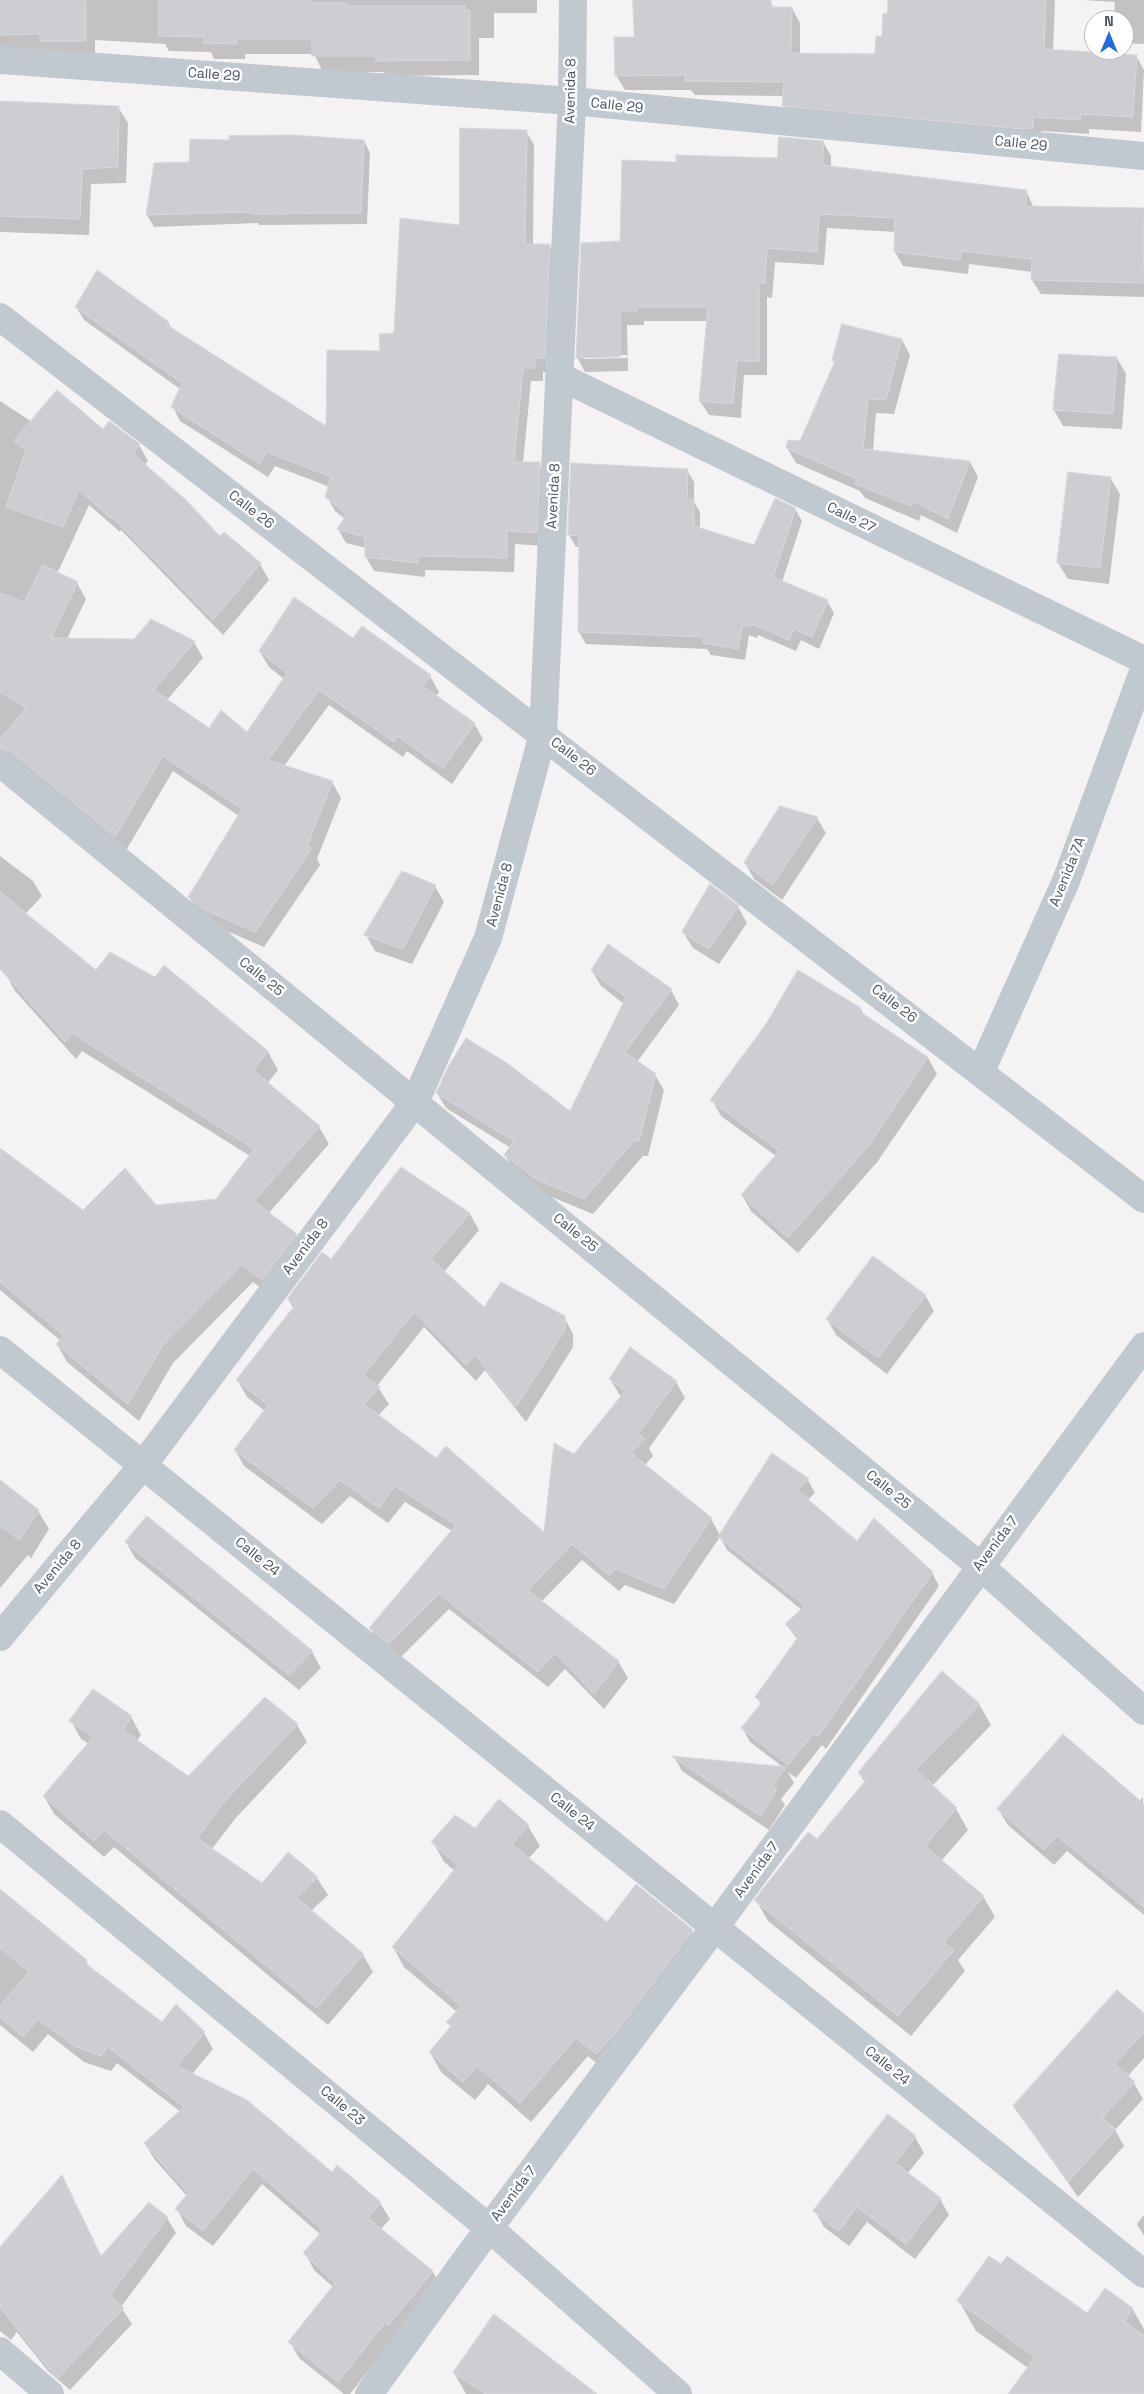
<!DOCTYPE html>
<style>
body{margin:0}
#map{position:relative;width:1144px;height:2394px;overflow:hidden;background:#f4f2f2;font-family:"Space Grotesk",sans-serif}
canvas{display:block}
.north{position:absolute;left:1084px;top:10px;width:50px;height:50px;box-sizing:border-box;background:#fff;border:1px solid #b7bbbf;border-radius:50%;rotate:0deg;font-size:14px;font-weight:700;line-height:20px;text-align:center;color:#4a545f}
.north::after{content:'';display:block;margin:auto;width:18px;height:22px;background:#216bdf;clip-path:polygon(50% 0,100% 100%,50% 72%,0 100%)}
</style>
<div id="map">
<canvas width="1144" height="2394"></canvas>
<div class="north">N</div>
</div>
<script>
const c = document.querySelector('canvas').getContext('2d');
c.lineJoin = 'round';
function fillPath(path, color) {
  c.fillStyle = color;
  c.fill(path, 'evenodd');
}
function strokePath(path, color, width, dash) {
  c.strokeStyle = color;
  c.lineWidth = width;
  c.lineCap = dash ? 'butt' : 'round';
  c.setLineDash(dash || []);
  c.stroke(path);
}
function drawText(font, color, halo, rows, align = 'center') {
  c.font = font + ' "Space Grotesk",sans-serif';
  c.lineWidth = 5;
  c.setLineDash([]);
  c.textBaseline = 'middle';
  c.strokeStyle = halo;
  c.fillStyle = color;
  for (const [text, x, y, turn = 0] of rows) {
    c.save();
    c.translate(x, y);
    c.rotate((+turn || 0) * Math.PI / 180);
    c.textAlign = isNaN(turn) ? turn : align;
    if (halo) c.strokeText(text, 0, 0);
    c.fillText(text, 0, 0);
    c.restore();
  }
}
const shadow = new Path2D(`
 M0,0H537V13H494V38H479V75L386,76L384,72H323L314,54H245V59H214L211,52L169,51L165,44L95,40V57L0,50Z
 M635,0L770,1L774,8H792L800,23V54L876,56L889,15V0H1055L1053,51L1136,56L1144,70L1141,132L1089,129V134L1041,131V143L792,120L783,105L784,96L695,95L691,90H625L616,75L635,38Z
 M1083,0H1144V44L1125,43L1124,20H1114L1115,2Z
 M0,103L118,107L128,123L126,183L91,184L89,235L0,232Z
 M526,131L534,145L533,246L549,245L557,259L552,372H543V381H531L523,463H539L547,477L544,546L515,544L514,572L425,570V577L374,571L366,557V548L346,543L338,529L345,519L335,511L327,497L330,487L275,466L268,477L180,421L173,407L180,389L84,320L76,307L168,322L173,331L327,428L396,335L461,226Z
 M364,141L370,153L367,224L259,225L258,223L154,227L147,215L155,164L191,163Z
 M823,142L831,156V167L1026,191L1034,208L1144,209V297L1041,294L1032,280L1033,272L969,264L968,274L903,266L895,252L896,232L827,228L824,265L775,262L772,298L767,297V375H744L741,418L709,415L700,401L708,321H644V325H627L628,371L585,372L577,357L621,243L677,164L778,159ZM627,355V358L584,359V356Z
 M902,340L910,355L894,414L876,413L873,451L970,462L978,477L957,533L921,515L919,521L865,498L860,491L796,463L787,448L801,443L835,364L833,361Z
 M1117,358L1126,374L1122,429L1063,426L1054,410Z
 M0,401L32,422L103,431L139,445L148,461L144,466L220,538L260,564L269,580L223,635L121,530L120,532L89,505L57,574L77,583L86,599L67,639L135,640L151,621L194,642L203,658L167,700L210,730L247,734L284,679L269,667L260,652L353,640L430,676L439,692L435,697L474,723L483,739L452,784L407,751L403,757L329,705L284,766L332,782L341,798L317,859L320,865L264,947L213,925L198,913L189,897L239,816L173,771L125,852L0,766Z
 M687,470L694,482V502L700,512V530L754,547L795,509L802,521L782,582L827,601L834,613L819,649L801,640L796,651L758,635L757,638L749,635L745,660L711,655L707,649L586,644L579,632L580,547H576L569,535Z
 M1111,479L1120,494L1109,584L1068,579L1058,563Z
 M817,818L826,833L782,900L754,879L745,863Z
 M0,856L33,881L42,896L4,937L0,935Z
 M435,886L444,902L412,964L375,951L366,935Z
 M738,907L747,923L719,964L693,948L683,932Z
 M164,967L268,1052L278,1070L267,1084L319,1127L329,1144L268,1214L296,1235L306,1252L273,1297L253,1282L173,1363L139,1421L67,1362L57,1344L61,1341L0,1290V1150L83,1212L217,1200L250,1156L82,1051L76,1059L15,991L5,973L96,972L155,979Z
 M592,971L671,990L679,1005L637,1062L655,1075L664,1090L648,1156H643L593,1214L547,1195L514,1170L505,1155L511,1148L446,1108L437,1093L571,1113L624,1004L601,986Z
 M860,1008L865,1016L928,1058L937,1074L878,1161L798,1253L751,1211L742,1195L776,1156L721,1116L712,1100Z
 M402,1169L470,1214L479,1230L444,1272L484,1308L564,1317L573,1334V1347L526,1422L485,1370L476,1381L424,1327L377,1386L389,1404L378,1416L436,1460L545,1534L574,1456L621,1397L610,1379L676,1382L685,1398L649,1448L653,1456L644,1466L711,1519L720,1535L772,1454L808,1480L815,1493L807,1501L858,1543L932,1573L939,1586L826,1749L822,1745L796,1778L788,1772L794,1783L781,1799L785,1805L769,1830L682,1771L674,1757L784,1768L750,1742L743,1729L761,1705L757,1697L798,1640L786,1624L802,1610L727,1550L720,1537L674,1604L625,1585L619,1591L582,1560L541,1602L618,1661L628,1678L604,1709L565,1669L548,1687L449,1609L399,1659L380,1644L370,1628L452,1531L405,1502L388,1523L350,1496L322,1524L244,1466L235,1450L265,1411L247,1397L238,1381L294,1309L288,1299L331,1261Z
 M925,1295L934,1311L887,1374L836,1335L827,1319Z
 M0,1482L38,1511L49,1529L31,1558L28,1555L0,1588Z
 M126,1542L312,1652L321,1668L299,1690L135,1558Z
 M979,1704L991,1725L932,1786L956,1809L968,1830L941,1861L983,1896L995,1917L958,1960L965,1971L911,2036L768,1921L756,1900L817,1840L865,1783L859,1773Z
 M131,1717L141,1735L137,1741L188,1777L297,1725L307,1742L234,1820L212,1849L263,1885L288,1853L317,1878L328,1895L311,1911L363,1955L373,1972L328,2025L114,1847L104,1857L54,1814L44,1796L89,1744L81,1739L71,1721Z
 M1143,1797L1144,1915L1067,1851L1054,1865L1008,1825L998,1809L1139,1802Z
 M499,1801L528,1826L540,1846L528,1859L607,1923L692,1931L703,1950L608,2073L588,2056L531,2122L488,2084L475,2100L441,2072L430,2052L451,2027L448,2022L457,2012L404,1967L393,1947L455,1871L444,1862L433,1842L475,1830Z
 M0,1891L86,1961L90,1968L162,2024L204,2033L213,2049L192,2074L332,2173L380,2203L390,2219L380,2230L433,2272L442,2288L394,2338L350,2394H344L299,2358L290,2342L333,2287L314,2270L305,2253L321,2235L262,2184L213,2246L186,2226L177,2209L187,2196L155,2160L145,2144L181,2112L117,2063L111,2071L84,2062L48,2034L33,2052L0,2025Z
 M1144,2019V2058L1127,2077L1134,2083L1143,2099L1115,2130L1124,2146L1078,2197L1014,2106Z
 M915,2137L924,2153L907,2174L940,2199L949,2215L915,2259L867,2222L849,2246L824,2227L815,2211Z
 M62,2177L102,2257L149,2203L167,2218L176,2233L121,2307L132,2324L70,2390L48,2371L17,2332L11,2340L0,2331V2264Z
 M1144,2215V2236L1137,2224Z
 M959,2301L1088,2315L1132,2308L1144,2329V2394H1010L1028,2368L976,2331Z
 M454,2373L594,2394H466Z`);
const building = new Path2D(`
 M0,0H86V41H40V34L0,35Z
 M159,0H310V3H346V6H465V10H470V60L376,61V56H312V39H237V44L204,43V37L159,36Z
 M633,0H771V7H792L791,53L875,54L876,36H882L883,13L887,14L888,0H1046L1044,49L1137,55L1133,117L1081,114L1080,120L1033,117V129L1011,128L782,106L784,82L685,81V75L615,76L614,37H634Z
 M0,101L119,106L118,167L82,169L80,219L0,216Z
 M460,128L527,130L525,244H550L545,358H535V368H523L514,462H540L537,533L507,531V558L418,556V563L365,557V537L337,529L347,514L325,497L331,477L267,452L260,464L171,407L182,383L75,307L97,270L169,322L167,325L326,426L327,350L380,351L379,334L394,333L400,218L459,225Z
 M292,135L364,140L361,213L251,214V212L146,215L154,163L189,162L190,139L229,140V136Z
 M779,137L824,141L822,165L1027,190L1025,206L1144,208L1143,283L1031,280L1032,259L961,251L960,260L894,252L895,218L819,214L817,252L767,248L765,284L759,283V361H737L733,404L699,401L708,307H637V311H620V357L576,358L581,243L620,241L622,160L676,162V155L777,158Z
 M842,324L902,339L886,400L868,399L863,449L970,461L948,519L913,501L911,506L855,484L857,479L786,448L788,440L800,441L835,361H832Z
 M1059,354L1117,357L1113,414L1053,410Z
 M57,390L103,429L109,421L140,444L133,454L185,499L220,536L224,532L261,563L213,620L111,516V518L79,490L63,527L6,507L26,450L14,441Z
 M571,463L688,469L687,499H694V526L754,545L775,498L796,508L773,577L828,600L812,637L794,629L789,640L752,624L750,627L743,624L738,649L703,643L704,637L578,632L579,536L568,535Z
 M1068,472L1111,477L1100,568L1057,563Z
 M43,565L78,582L51,638L134,639L151,619L195,641L154,690L209,728L221,710L247,732L287,673L259,651L294,597L353,638L362,626L431,675L423,686L475,723L443,769L398,736L394,742L319,690L268,760L333,781L307,846L312,848L255,932L203,909L188,897L242,809L163,756L115,837L10,751L0,748V739L26,708L0,692V593L24,602Z
 M780,806L818,817L772,885L744,863Z
 M402,871L436,885L403,949L364,935Z
 M710,884L739,906L709,949L682,932Z
 M0,892L96,970L110,952L155,977L164,965L268,1051L253,1070L320,1126L254,1201L297,1234L262,1280L242,1265L163,1345L128,1404L56,1344L64,1336L0,1282V1148L83,1210L125,1168L156,1205L216,1199L254,1149L72,1033L65,1042L0,969Z
 M608,944L672,989L625,1052L656,1074L639,1141H634L584,1199L537,1180L504,1155L514,1141L436,1093L448,1067L466,1038L507,1063L570,1111L626,997L591,971Z
 M798,970L861,1008L859,1011L928,1057L869,1145L788,1238L741,1195L779,1151L710,1100L766,1024Z
 M401,1167L470,1213L431,1259L484,1307L501,1282L565,1316V1330L516,1407L475,1355L466,1365L414,1312L363,1376L380,1387L364,1404L436,1458L446,1446L544,1532L554,1443L574,1454L625,1391L609,1379L630,1347L677,1381L638,1434L645,1439L631,1453L712,1518L664,1589L616,1569L609,1575L572,1544L528,1590L619,1661L594,1694L555,1653L538,1672L439,1594L389,1644L369,1628L456,1525L395,1486L379,1508L340,1480L313,1508L234,1450L268,1405L236,1380L295,1305L287,1299L322,1252L331,1259Z
 M873,1256L926,1295L878,1358L826,1319Z
 M772,1453L809,1479L797,1490L857,1541L874,1518L933,1572L818,1737L814,1733L788,1765L741,1728L762,1702L755,1697L799,1636L785,1624L805,1606L718,1537Z
 M0,1480L39,1510L20,1540L0,1526Z
 M147,1516L313,1651L289,1675L125,1542Z
 M942,1671L980,1704L916,1769L957,1808L925,1846L984,1896L944,1942L954,1950L898,2016L754,1900L808,1832L817,1839L866,1780L858,1773Z
 M93,1689L132,1716L123,1730L188,1776L265,1697L298,1724L224,1802L197,1838L262,1883L288,1852L318,1877L297,1898L364,1954L317,2008L104,1830L94,1841L43,1796L93,1737L69,1721Z
 M1063,1734L1144,1804V1907L1057,1836L1044,1850L997,1809Z
 M672,1756L787,1767L772,1785L777,1789L761,1816Z
 M499,1799L529,1825L512,1844L607,1922L636,1884L693,1930L615,2034L596,2054L576,2038L520,2103L477,2066L463,2082L429,2052L451,2026L446,2022L461,2006L392,1947L458,1865L431,1842L455,1815L475,1828Z
 M0,1889L87,1960L85,1963L162,2022L176,2004L205,2032L177,2066L247,2100L332,2172L337,2165L381,2202L368,2218L433,2271L388,2326L385,2323L338,2382L288,2342L335,2283L303,2253L323,2230L253,2169L203,2231L175,2209L188,2193L144,2143L184,2107L108,2047L101,2056L74,2046L38,2019L23,2037L0,2017V2006L29,1972L0,1948Z
 M1117,1990L1144,2013V2032L1115,2064L1135,2082L1102,2118L1116,2129L1068,2182L1013,2106Z
 M888,2114L916,2136L895,2163L941,2198L906,2244L857,2207L839,2231L813,2211Z
 M62,2175L101,2256L149,2202L168,2217L110,2295L124,2308L57,2379L0,2307V2247Z
 M989,2256L1001,2264L1007,2256L1087,2313L1105,2288L1133,2308L1124,2321L1144,2336V2394H1008L1035,2357L957,2301Z
 M494,2314L597,2394H486L453,2373Z`);
const minor = new Path2D(`
 M0,60L572,101L1144,156
 M0,317L1144,1199
 M559,376L1144,660
 M0,763L980,1566L1144,1711
 M981,1071L1066,881L1144,669
 M0,1350L1144,2274
 M0,1637L143,1465L415,1102L488,938L543,734L572,101L573,0
 M0,1824L489,2228L678,2394
 M0,2351L50,2394
 M369,2394L489,2228L715,1927L1144,1346`);
const streetNames = [
 ["Calle 29",214,75,4],
 ["Avenida 8",571,91,-89],
 ["Calle 29",617,106,6],
 ["Calle 29",1021,144,6],
 ["Avenida 8",554,496,-87],
 ["Calle 26",251,510,38],
 ["Calle 27",851,518,26],
 ["Calle 26",573,757,38],
 ["Avenida 7A",1068,872,-68],
 ["Avenida 8",500,895,-75],
 ["Calle 25",261,977,39],
 ["Calle 26",894,1004,38],
 ["Calle 25",575,1233,39],
 ["Avenida 8",306,1247,-53],
 ["Calle 25",888,1490,39],
 ["Avenida 7",996,1544,-53],
 ["Calle 24",257,1557,39],
 ["Avenida 8",58,1567,-50],
 ["Calle 24",572,1812,39],
 ["Avenida 7",757,1870,-54],
 ["Calle 24",887,2066,39],
 ["Calle 23",342,2106,40],
 ["Avenida 7",514,2194,-53]
];
fillPath(shadow, '#0003');
fillPath(building, '#ccced4');
strokePath(building, '#d6d8dd', 1);
strokePath(minor, '#c0c8d0', 28);
drawText('14px', '#4a545f', '#fff', streetNames);
</script>
